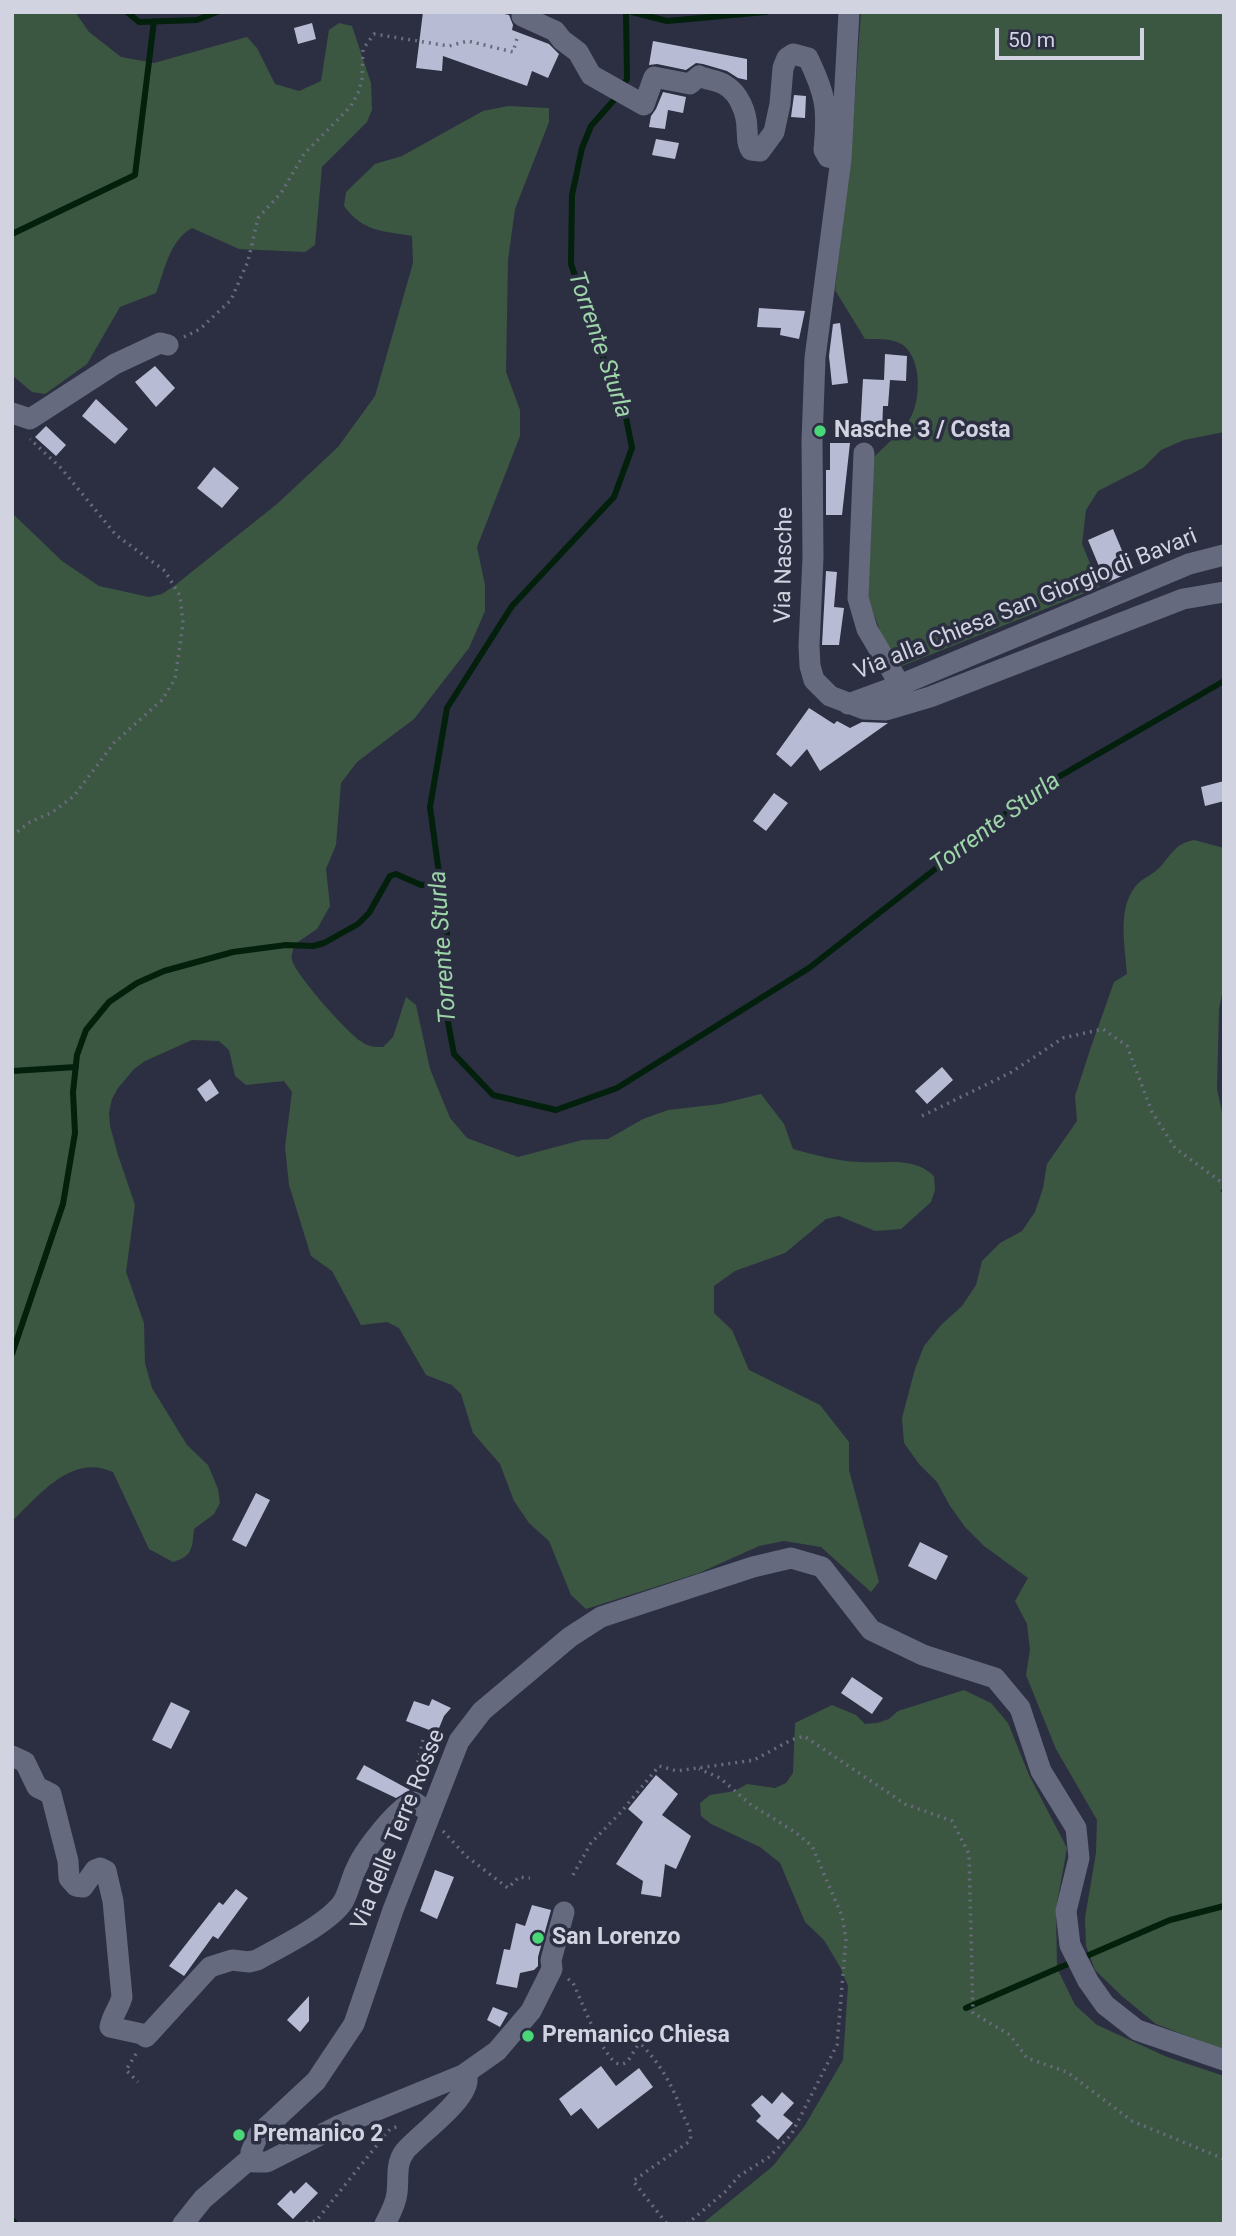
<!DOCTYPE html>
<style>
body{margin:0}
#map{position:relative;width:1236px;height:2236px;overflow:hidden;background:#2c2f42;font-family:Roboto,sans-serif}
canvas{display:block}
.frame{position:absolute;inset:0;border:14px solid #d1d3e0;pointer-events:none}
.scale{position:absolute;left:995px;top:28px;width:149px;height:32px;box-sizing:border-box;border:4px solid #d1d3e0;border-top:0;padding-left:9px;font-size:21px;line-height:24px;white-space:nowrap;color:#d1d3e0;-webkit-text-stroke:5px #2c2f42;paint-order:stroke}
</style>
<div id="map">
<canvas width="1236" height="2236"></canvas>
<div class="frame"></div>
<div class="scale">50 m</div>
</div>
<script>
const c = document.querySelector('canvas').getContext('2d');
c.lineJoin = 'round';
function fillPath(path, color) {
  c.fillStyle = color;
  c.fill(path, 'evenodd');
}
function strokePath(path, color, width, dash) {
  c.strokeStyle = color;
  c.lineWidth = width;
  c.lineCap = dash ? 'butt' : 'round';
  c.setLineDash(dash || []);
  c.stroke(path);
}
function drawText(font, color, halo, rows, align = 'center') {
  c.font = font + ' Roboto,sans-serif';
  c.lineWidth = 7;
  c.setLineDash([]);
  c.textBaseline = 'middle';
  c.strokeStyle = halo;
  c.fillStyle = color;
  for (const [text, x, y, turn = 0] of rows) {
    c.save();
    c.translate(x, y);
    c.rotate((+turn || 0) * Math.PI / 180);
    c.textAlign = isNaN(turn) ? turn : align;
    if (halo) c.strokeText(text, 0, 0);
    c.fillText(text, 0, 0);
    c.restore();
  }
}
const green = new Path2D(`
 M12,12H75L89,32L121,57L154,63L247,37L257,48L275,84L299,91L321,81L329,30L339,23L352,26L371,83L372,110L367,122L322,167L315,245L305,252L239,249L192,228C169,241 165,270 156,293L120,307L87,364L45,394L32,392L12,375Z
 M861,12H1224V432L1184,440L1161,450L1143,468L1098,491L1086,510L1082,544L1100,587L897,668L890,657L868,599L873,458C884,447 898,435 908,422C921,404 923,360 903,345C892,338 878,339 865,339L835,290L852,137Z
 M508,106L549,108V122L515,209L508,260L506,372L520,410V436L477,547L485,585V611L469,648L414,719L357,762L341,783L336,845L326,869L330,906L317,929L295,944C293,949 291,955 292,960C295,974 348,1034 362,1042C369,1047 375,1047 383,1047L393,1037L406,997L416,1005L430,1069L450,1118L467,1138L518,1157L582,1140L608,1139L643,1119L668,1110L720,1104L761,1094L784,1124L793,1149C815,1155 837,1161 859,1162C885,1164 914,1156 934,1176L935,1190L931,1202L901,1229L875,1231L839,1216L826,1219L785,1253L735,1271L714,1286V1313L732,1330L749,1370L820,1405L849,1442V1470L879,1582L871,1592L821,1547L784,1541L759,1546L699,1573L586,1609L571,1595L549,1541L529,1523L514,1501L500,1464L473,1433L461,1394L452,1385L426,1375L399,1328L387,1322L361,1325L332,1271L311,1256L289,1185L285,1147L292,1092L284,1081L246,1085L235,1076L229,1050L219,1041L192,1040L145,1061L134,1069L118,1088L112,1099L109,1112L110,1126L118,1155L135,1205L126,1272L144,1323L145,1363L152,1388L187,1445L208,1465L218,1489L220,1503L214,1514L194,1529C192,1548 193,1556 173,1562L149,1549L113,1472C71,1453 40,1495 12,1521V513L62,561L99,586L149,597L162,594L174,586L277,504L338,447L375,396L413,263L412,236C383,231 363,232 344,206L346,192L375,164L402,156L483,111Z
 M1194,840L1224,848V986L1219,1008L1217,1089L1224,1121V1186L1220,1191L1224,1193V2050L1156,2024L1123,1997L1095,1970L1086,1946L1085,1918L1096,1853L1097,1820L1056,1749L1026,1675L1030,1650L1027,1624L1015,1601L1028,1578L984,1546L965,1527L950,1506L937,1482L919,1464L904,1443L902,1418L915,1369L924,1346L941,1325L962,1306L976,1285L982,1261L1000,1243L1022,1231L1035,1212L1043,1188L1047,1164L1077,1121L1075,1096L1091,1047L1114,982L1127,974C1125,947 1117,910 1135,887C1141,878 1154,875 1161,866C1172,853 1177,843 1194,840Z
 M964,1690L991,1703L1008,1723L1029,1775L1067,1848L1056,1909L1057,1968L1075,2005L1097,2025L1167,2057L1224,2076V2224H702L773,2166L804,2127L843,2060L848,1986L840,1967L824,1940L805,1922L780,1863L760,1847L711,1824L701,1816L700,1803L710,1795L735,1791L747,1784L775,1788L786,1783L793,1773L795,1723L832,1705L856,1715L865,1724L877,1723L889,1719L898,1711Z`);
const stream = new Path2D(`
 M127,12L139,22L197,20L217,12
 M626,12L627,79L614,100L591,126L582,148L572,195L571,264L607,369L622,397L632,448L614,497L512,606L447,708L430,807L447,932V974L445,1006L454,1054L493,1095L556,1110L617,1088L809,968L1036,790L1224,681
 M632,12L667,21L766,12
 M12,234L135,175L154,21
 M12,1071L76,1067
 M12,1354L63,1204L75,1133L73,1092L77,1055L86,1030L109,1002L137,983L164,971L233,952L286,945L313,946L324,943L358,924L369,913L390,876L396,874L421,885L440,883
 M966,2008L1170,1920L1224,1906
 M12,2220L15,2223`);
const building = new Path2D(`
 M423,12H495L509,15L513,25L512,30L549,44L559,54L548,78L532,71L527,86L443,56L442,71L416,68Z
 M312,23L316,39L298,44L294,28Z
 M653,41L747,59V80L738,78L727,71L703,64L696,63L686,70L657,64L649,65Z
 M663,92L686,97L683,113L668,110L665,129L649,127L651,116L656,109Z
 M794,95L806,96L805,118L791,117Z
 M656,139L679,143L675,159L652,155Z
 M759,308L805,311L799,339L780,335L781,328L757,327Z
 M840,323L848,383L832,385L829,356L833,324Z
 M885,354L907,356L906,381L890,380L888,406H883L882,433L860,432L863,379L884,380Z
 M155,366L175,388L156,407L135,382Z
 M96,399L128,429L115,444L82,416Z
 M46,426L66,445L56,456L35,437Z
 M830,443H850L842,515H826V470H830Z
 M214,467L239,488L222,508L197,488Z
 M1113,529L1131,572L1106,583L1088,540Z
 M826,571L837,572L834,607L844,608L839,645H822Z
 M809,708L834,724L837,721L850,728L862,722L888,723L820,771L807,749L791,767L776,754Z
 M1224,781V801L1205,806L1201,787Z
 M774,793L788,803L766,831L753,821Z
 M942,1067L953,1080L927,1104L915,1091Z
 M210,1079L219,1093L206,1102L197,1089Z
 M256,1493L270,1500L246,1547L232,1540Z
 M920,1542L948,1556L936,1580L908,1566Z
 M852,1677L883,1698L872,1714L841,1693Z
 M432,1699L451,1708L444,1716L437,1733L406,1721L414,1701L429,1706Z
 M171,1702L190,1711L171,1749L152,1740Z
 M364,1765L410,1790L396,1798L356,1779Z
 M656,1775L678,1794L662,1815L691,1836L676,1869L665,1864L661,1897L641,1894L643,1881L616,1864L643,1822L628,1809Z
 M435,1870L454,1877L437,1919L420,1911Z
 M236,1889L248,1898L218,1939L213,1936L184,1976L169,1966L219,1902L223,1905Z
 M532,1905L551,1910L538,1957V1966L534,1970L520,1973L517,1988L496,1984L504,1949L510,1950L516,1923L525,1926Z
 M309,1996V2021L300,2032L287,2020Z
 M493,2007L508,2013L500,2027L487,2020Z
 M601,2066L616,2086L639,2068L653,2087L598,2129L581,2108L571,2116L559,2099Z
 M782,2092L794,2103L783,2115L793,2123L778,2140L756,2121L761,2116L751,2105L762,2095L772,2104Z
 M306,2182L318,2193L293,2219L277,2204L291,2190L294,2194Z`);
const path = new Path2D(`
 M184,337L200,329L231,300L248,261L258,218L281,193L304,154L351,106L359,91L362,79L363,49L374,34L449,46L468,41L513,52L518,35
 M12,836L30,822L51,813L74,796L114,743L162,700L175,679L183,623L180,596L165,571L116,535L61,468L30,439
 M922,1116L1010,1073L1063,1038L1103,1029L1127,1046L1152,1112L1175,1148L1224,1184
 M417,1783L416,1770L423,1740
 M443,1831L466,1856L508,1888L519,1877L530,1878
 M573,1875L591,1843L621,1812L659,1766L677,1771L754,1760L791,1740L804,1736L905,1804L952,1821L969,1854L973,2013L1010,2035L1027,2058L1067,2072L1132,2121L1224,2159
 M568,1979L573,1983C580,1997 605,2064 620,2064C629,2065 633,2051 638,2045H642C660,2064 673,2086 681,2110C685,2121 693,2130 690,2141L633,2181L667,2224
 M136,2054L126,2070L138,2082
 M299,2224L316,2221L390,2129L399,2126
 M687,2224L725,2192L739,2176L769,2157L791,2135L837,2045L846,1939L842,1916L812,1846L795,1832L750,1804L720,1778L699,1769`);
const minor = new Path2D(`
 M849,12L841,159L815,358L812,441L813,558L809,646L810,666L814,680L830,696L864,709L886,710L930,697L1183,599L1224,592
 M522,16L555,31L562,40L578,52L591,75L644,105L654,77L690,84L699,76C707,80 718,80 725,85C739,93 747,113 747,129C748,137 746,143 751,150L760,151L774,132L780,104L783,68L787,58L793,54L808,58C826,95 828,109 824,150L828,157L841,159
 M12,413L30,419L115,364L160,343L168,345
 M864,453L858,598L867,629L900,685
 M848,704L900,685L1189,564L1224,555
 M12,1756L25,1762L37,1787L51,1794L68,1861L69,1878L76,1886L83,1887L95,1870L100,1868L106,1871L113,1901L122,1997C119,2008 112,2016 110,2027L142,2034L146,2037L210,1967L232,1960L249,1962L257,1960C280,1947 328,1924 343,1902C349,1892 351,1878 357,1867C364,1851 398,1806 414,1802L431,1813
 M564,1912L551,1960L552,1969L531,2011L497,2051L463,2075L338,2126L267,2162H254L251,2158V2152L258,2135L316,2081L354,2024L393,1910L459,1741L482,1711L570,1637L601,1617L753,1567L791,1558L822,1567L871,1630L923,1655L995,1678L1020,1708L1041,1771L1076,1828L1079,1858L1066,1911L1070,1945L1088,1981L1105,2005L1137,2030L1224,2060
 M183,2224L203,2199L251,2158
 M385,2224C390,2214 396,2204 397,2193C399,2178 395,2164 405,2151C418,2135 470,2099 467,2078L463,2075`);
const markers = [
 [820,431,7,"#49d778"],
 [538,1938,7,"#49d778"],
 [528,2036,7,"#49d778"],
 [239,2135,7,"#49d778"]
];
const poiNames = [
 ["Nasche 3 / Costa",834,431],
 ["San Lorenzo",552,1938],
 ["Premanico Chiesa",542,2036],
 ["Premanico 2",253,2135]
];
const streetNames = [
 ["Via Nasche",785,565,-89],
 ["Via alla Chiesa San Giorgio di Bavari",1026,605,-22],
 ["Via delle Terre Rosse",399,1830,-68]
];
const waterNames = [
 ["Torrente Sturla",599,345,71],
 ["Torrente Sturla",996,824,-36],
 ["Torrente Sturla",444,947,-94]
];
fillPath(green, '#3b5741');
strokePath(stream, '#02200b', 6);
fillPath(building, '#b7bcd4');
strokePath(path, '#696b7c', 3.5, [2, 5]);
strokePath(minor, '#656a7f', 21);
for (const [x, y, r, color] of markers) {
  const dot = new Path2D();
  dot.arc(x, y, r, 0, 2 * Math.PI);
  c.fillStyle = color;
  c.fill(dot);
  strokePath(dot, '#2c2f42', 2.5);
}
drawText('bold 23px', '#d1d3e0', '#2c2f42', poiNames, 'left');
drawText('23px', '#d1d3e0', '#2c2f42', streetNames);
drawText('italic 24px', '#9dd5a9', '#2c2f42', waterNames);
</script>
